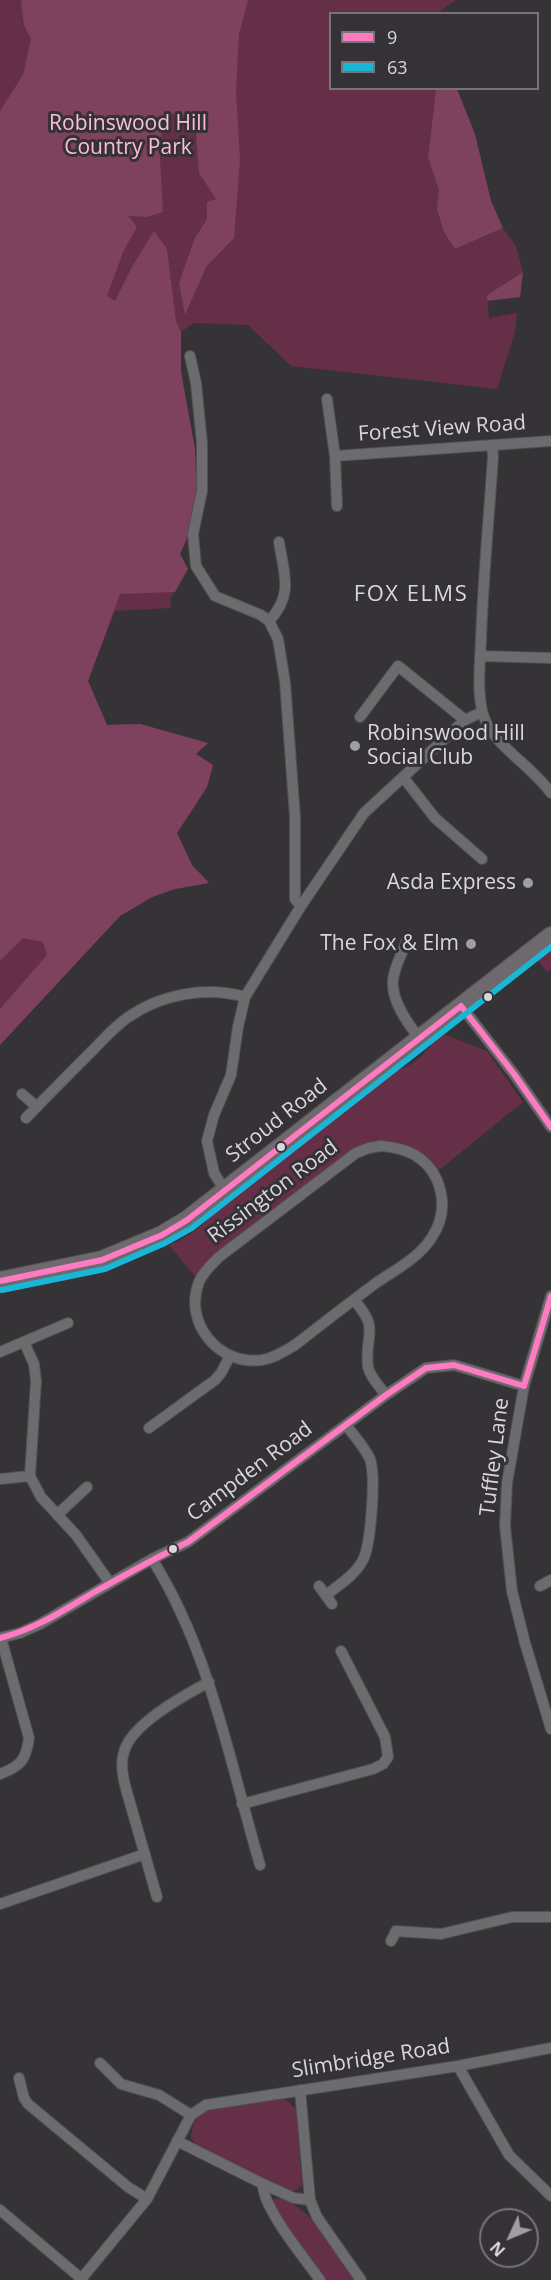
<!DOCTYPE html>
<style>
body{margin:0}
#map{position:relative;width:551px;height:2280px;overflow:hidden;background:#353336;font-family:"Open Sans",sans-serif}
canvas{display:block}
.legend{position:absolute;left:329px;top:12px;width:210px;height:78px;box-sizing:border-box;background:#353237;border:2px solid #777478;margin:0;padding:8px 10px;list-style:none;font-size:18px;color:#d9d7da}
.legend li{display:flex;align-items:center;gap:12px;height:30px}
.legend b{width:30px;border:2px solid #777478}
.north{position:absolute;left:479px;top:2208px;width:60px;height:60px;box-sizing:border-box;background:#353237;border:2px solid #777478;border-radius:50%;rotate:226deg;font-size:16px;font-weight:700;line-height:24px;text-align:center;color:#d9d7da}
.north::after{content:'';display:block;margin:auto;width:21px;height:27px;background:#a09ea1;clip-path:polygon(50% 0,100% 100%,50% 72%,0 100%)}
</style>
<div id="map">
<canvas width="551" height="2280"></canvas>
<ul class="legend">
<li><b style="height:8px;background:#fe7ac1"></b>9</li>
<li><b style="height:8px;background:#1ab6d8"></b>63</li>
</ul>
<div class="north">N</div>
</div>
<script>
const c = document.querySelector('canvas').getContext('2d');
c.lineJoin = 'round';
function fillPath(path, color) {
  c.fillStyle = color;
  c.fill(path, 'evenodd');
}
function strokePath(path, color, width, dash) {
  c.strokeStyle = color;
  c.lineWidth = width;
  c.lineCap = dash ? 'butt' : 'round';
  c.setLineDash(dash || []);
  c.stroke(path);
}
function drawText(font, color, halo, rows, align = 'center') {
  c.font = font + ' "Open Sans",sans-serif';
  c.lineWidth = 6;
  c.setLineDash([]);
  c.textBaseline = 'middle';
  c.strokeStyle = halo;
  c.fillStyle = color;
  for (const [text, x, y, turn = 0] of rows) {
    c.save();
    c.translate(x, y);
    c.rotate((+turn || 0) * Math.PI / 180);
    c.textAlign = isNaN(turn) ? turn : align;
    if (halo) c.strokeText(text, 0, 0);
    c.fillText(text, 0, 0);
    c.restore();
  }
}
const green = new Path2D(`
 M0,0H456L438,13L330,14V88L436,89L428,157L440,190L438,209L455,249L503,228L516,246L523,272L487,295L489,318L517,313L515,332L497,389L291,366L248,325L194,323L181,332V372L195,449L189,534L180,554L188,569L170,599L171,608L115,611L88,681L107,725L140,724L208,743L196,754L213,765L207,787L177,833L192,865L209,883L175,889L152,897L120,916L0,1045Z
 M551,936V969L547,972L531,952Z
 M441,1033L487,1051L523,1102L439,1170L415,1154L369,1148L219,1257L199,1281L169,1245C191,1236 207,1223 222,1204L391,1071C414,1069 427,1050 441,1033Z
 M284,2098L296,2109L302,2183L301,2187L292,2192L198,2148L191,2138C193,2123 196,2115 211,2110Z
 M282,2198C316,2213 335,2251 356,2280H325L273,2205L274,2199Z`);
const forest = new Path2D(`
 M21,0H248L239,34L236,90L240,160L234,238L206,267L185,315L179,283L195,238L207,219V202L216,199L199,173L195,117L168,113L159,142L163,212L147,217L128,216L137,227L124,250L107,296L115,301L133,265L154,231L167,249L176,321L181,332V372L195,449L197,500L189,534L180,554L188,569L175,592L120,594L88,681L107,725L140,724L208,743L196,754L213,765L207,787L177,833L192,865L209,883L175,889L152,897L120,916L0,1045V1009L47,955L43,942L23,938L0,961V111L23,75L31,39L24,25Z
 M436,89H457L475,134L491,201L503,228L455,249L444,232L437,209L439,190L428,157Z
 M523,272L520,297L487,301V295Z`);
const minor = new Path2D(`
 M190,356L196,383L202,443V491L193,534L196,566L215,596L261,615L269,621L278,639L285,682L295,817V899L301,906
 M327,399L335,456
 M492,446L493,456C489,518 483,579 481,640C480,664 475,705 488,726C504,752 533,768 551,793
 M337,506L335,456L551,441
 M269,621C294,595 284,574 279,542
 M480,656L551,658
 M360,717L398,666L465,720
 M403,777L435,818L482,859
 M407,940C403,952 394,967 393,980C391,1001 408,1024 420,1039
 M461,1006L514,1074L551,1127
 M22,1094L37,1107
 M26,1118C47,1096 69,1074 90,1053C102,1041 113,1028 127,1018C161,994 206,986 245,997
 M381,1146C406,1148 426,1156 437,1180C445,1200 444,1219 432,1237C420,1257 395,1270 376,1283C349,1303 322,1324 295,1345C285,1351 274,1358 262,1360C219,1366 183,1323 199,1282C203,1272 212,1264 219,1257L356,1153L369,1148Z
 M225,1191L214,1173L207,1141L214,1115L231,1075L238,1027L245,997L301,906L364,813L465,720L482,712
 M551,1296L524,1386L507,1483L505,1526L512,1591L525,1643L551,1729
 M354,1300C381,1331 364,1332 368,1367C370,1377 380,1387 386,1395
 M24,1342L34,1364L36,1381L30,1476L41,1497L76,1535L110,1583
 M0,1352L68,1323
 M149,1428L215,1380L221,1373L230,1356
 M0,1479L30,1476
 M58,1514L87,1487
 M152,1559C210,1651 230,1763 260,1865
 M319,1586L332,1604
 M540,1586L551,1580
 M326,1595C339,1585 355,1575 363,1560C371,1544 376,1476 370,1459C364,1446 354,1436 346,1425
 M0,1638L20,1633L40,1624L152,1559L188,1542L386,1395L426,1368L454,1365L524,1386
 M0,1774C21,1766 26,1760 29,1738L1,1638
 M242,1804L373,1769L383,1764L388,1757L385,1737L341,1651
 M157,1897L126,1789C123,1777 120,1764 124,1752C131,1724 185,1695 209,1682
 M0,1904L145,1854
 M391,1941L396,1931L441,1934L512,1917H551
 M100,2063L121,2084L159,2095L191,2115
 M458,2066L509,2155L551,2196
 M19,2078L24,2098L28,2104L128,2187L147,2199
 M300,2090L310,2200L317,2217L361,2280
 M177,2141L263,2184C261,2206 306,2260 320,2280
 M263,2184L294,2198L310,2200
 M0,2210L83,2280
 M82,2278L147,2199L191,2115L206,2105L458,2066L551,2048`);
const primary = new Path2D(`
 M0,1281L102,1260L162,1235L187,1220L551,936`);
const bus1 = new Path2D(`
 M0,1281L102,1260L162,1235L187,1220L461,1006L514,1074L551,1127
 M0,1638C33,1630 61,1612 91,1594C123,1576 155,1558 188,1542L386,1395L426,1368L454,1365L524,1386L551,1296`);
const bus2 = new Path2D(`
 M2,1290L105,1269L165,1243L192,1228L551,947`);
const markers = [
 [355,746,6,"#a09ea1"],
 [528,883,6,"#a09ea1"],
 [471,944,6,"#a09ea1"],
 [488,997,5,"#d9d7da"],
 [281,1147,5,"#d9d7da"],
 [173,1549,5,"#d9d7da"]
];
const parkNames = [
 ["Robinswood Hill",128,124],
 ["Country Park",128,148]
];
const streetNames = [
 ["Forest View Road",442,429,-4],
 ["Stroud Road",277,1121,-38],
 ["Rissington Road",273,1192,-37],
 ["Tuffley Lane",495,1457,-83],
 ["Campden Road",250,1472,-37],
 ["Slimbridge Road",371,2059,-9]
];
const poiNames = [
 ["Robinswood Hill",367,734,"left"],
 ["Social Club",367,758,"left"],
 ["Asda Express",516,883],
 ["The Fox & Elm",459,944]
];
const neighbourhoodNames = [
 ["FOX ELMS",411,595]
];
fillPath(green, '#652f47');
fillPath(forest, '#7f425e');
strokePath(minor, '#525053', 12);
strokePath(primary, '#525053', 20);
strokePath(minor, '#6c6b6d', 10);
strokePath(primary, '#6e696d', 18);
strokePath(bus1, '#fe7ac1', 6);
strokePath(bus2, '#1ab6d8', 6);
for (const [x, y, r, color] of markers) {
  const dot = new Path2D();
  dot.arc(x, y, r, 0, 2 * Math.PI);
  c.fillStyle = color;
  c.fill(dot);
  strokePath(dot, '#353237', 2);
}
drawText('21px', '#fdbdd6', '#353237', parkNames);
drawText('21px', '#d9d7da', '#353237', streetNames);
drawText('21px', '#d9d7da', '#353237', poiNames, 'right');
c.letterSpacing = '1.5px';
drawText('22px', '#d9d7da', '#353237', neighbourhoodNames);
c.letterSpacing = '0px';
</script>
